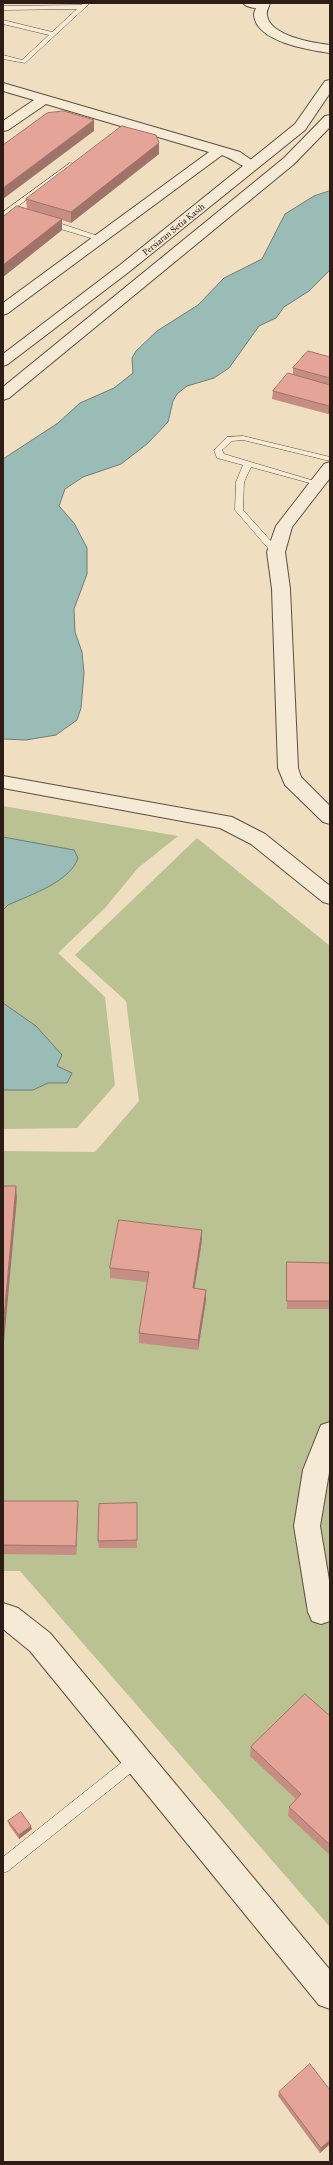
<!DOCTYPE html>
<style>
body{margin:0}
#map{position:relative;width:333px;height:2165px;overflow:hidden;background:#efdfc0;font-family:"IM FELL Great Primer",serif}
canvas{display:block}
.frame{position:absolute;inset:0;border:4px solid #2d1d16;pointer-events:none}
</style>
<div id="map">
<canvas width="333" height="2165"></canvas>
<div class="frame"></div>
</div>
<script>
const c = document.querySelector('canvas').getContext('2d');
c.lineJoin = 'round';
function fillPath(path, color) {
  c.fillStyle = color;
  c.fill(path, 'evenodd');
}
function strokePath(path, color, width, dash) {
  c.strokeStyle = color;
  c.lineWidth = width;
  c.lineCap = dash ? 'butt' : 'round';
  c.setLineDash(dash || []);
  c.stroke(path);
}
function drawText(font, color, halo, rows, align = 'center') {
  c.font = font + ' "IM FELL Great Primer",serif';
  c.lineWidth = 3.5;
  c.setLineDash([]);
  c.textBaseline = 'middle';
  c.strokeStyle = halo;
  c.fillStyle = color;
  for (const [text, x, y, turn = 0] of rows) {
    c.save();
    c.translate(x, y);
    c.rotate((+turn || 0) * Math.PI / 180);
    c.textAlign = isNaN(turn) ? turn : align;
    if (halo) c.strokeText(text, 0, 0);
    c.fillText(text, 0, 0);
    c.restore();
  }
}
const green = new Path2D(`
 M3,806L178,836L138,868L105,908L58,953L105,997L115,1085L77,1128L3,1129Z
 M197,838L330,946V1927L20,1571H3V1151L95,1152L139,1101L126,1001L75,955Z`);
const water = new Path2D(`
 M330,191V270L309,291L284,307L276,318L259,326L229,368L214,378L187,386L177,394L173,401L168,422L147,444L121,464L83,477L65,489L59,506L74,523L87,548V574L74,609L75,632L82,652L84,673L81,708L77,720L56,735L26,740L3,739V459L58,423L80,403L114,388L133,373L132,358L136,351L157,331L198,305L224,278L262,259L285,214L314,196Z
 M3,837L74,850L78,858C70,882 30,895 8,905L3,910Z
 M3,1003L36,1026L62,1055L57,1066L72,1073L67,1083H48L33,1090H3Z`);
const service = new Path2D(`
 M83,3H90L25,63L3,59V55L22,60L49,35L3,24V20L52,32L77,9L3,10V6L81,5Z
 M70,163L75,164L3,217V212Z
 M44,220H50L104,238L97,240L44,224Z
 M243,436L330,457V461L243,440L232,441L222,450L224,454L321,483L317,485L251,467L244,482L243,510L279,550V554H273L235,510L236,482L243,465L217,458L214,450L227,437Z
 M136,1753L141,1755L143,1760L141,1765L8,1871L3,1873V1857L131,1755Z`);
const minor = new Path2D(`
 M243,3H268L269,4C264,10 248,9 243,3Z
 M3,83L240,152L260,166L253,170C242,167 233,159 222,155L8,313L3,315V303L209,152L46,104L8,130L3,131V121L34,100L3,91Z
 M330,462V478L292,527L285,552L290,589L298,768L301,777L330,806V824L323,822L285,785L278,768L272,589L267,552L276,526L324,464Z
 M3,776L232,817L265,834L330,886V904L323,902L251,844L220,828L3,788Z
 M330,1422V1467L320,1526L330,1586V1621L321,1624L312,1621L308,1612L294,1526L303,1470L321,1425Z
 M3,1603L18,1608L50,1633L330,1970V2009L319,2005L30,1651L3,1629Z`);
const tertiary = new Path2D(`
 M258,3H270C269,7 266,11 267,15C269,36 314,43 330,45V53C310,50 256,42 254,15C254,11 257,6 258,3Z
 M330,80V93L305,130L130,271L8,364L3,366V354L120,265L295,124L325,81Z
 M330,115V127L294,164L9,398L3,400V387L284,158L325,116Z`);
const wall = new Path2D(`
 M159,143V154L71,223L62,220V230L3,277V217L27,209L26,199Z
 M330,357V412L328,414L272,399L273,391L293,375V368Z
 M202,1230V1240L194,1288L206,1290V1300L198,1350L139,1343V1333L147,1282L110,1278V1268Z
 M287,1262L330,1263V1309H287L286,1270Z
 M3,1501L78,1510L76,1555L3,1554Z
 M137,1503V1548H99L98,1541Z
 M330,1716V1855L288,1816L289,1807L296,1799L250,1756L251,1747Z
 M8,1821L32,1829L19,1839L9,1825Z
 M330,2090V2144L320,2153L278,2096L279,2092Z`);
const shadedWall = new Path2D(`
 M94,120V131L3,199V188Z
 M159,143V154L71,223V212Z
 M62,219V230L3,277V265Z
 M330,404V412L328,414L329,406Z
 M16,1186L17,1198L3,1353V1329Z
 M202,1230V1240L193,1298V1288Z
 M206,1290V1300L198,1350V1340Z
 M78,1501V1510L76,1555V1546Z
 M31,1826L32,1829L19,1839V1835Z
 M330,2140V2144L320,2153L321,2148Z`);
const building = new Path2D(`
 M64,111L94,120L3,188V145L47,113Z
 M122,126L156,135L159,143L71,212L26,199Z
 M17,206L62,219L3,265V217Z
 M308,351L330,357V378L293,368Z
 M288,373L330,385V404L329,406L273,391Z
 M3,1186H16L3,1329Z
 M119,1220L202,1230L193,1288L206,1290L198,1340L139,1333L149,1272L110,1268Z
 M287,1262L330,1263V1301H287Z
 M3,1501H78L76,1546L3,1545Z
 M137,1503V1540L98,1541L99,1504Z
 M305,1694L330,1716V1845L289,1807L301,1794L251,1747Z
 M21,1812L31,1826L19,1835L8,1821Z
 M310,2064L330,2090V2140L321,2148L279,2092Z`);
const farStreetnames = [
 ["Persiaran Setia Kasih",174,230,-39]
];
fillPath(green, '#bac192');
fillPath(water, '#9abcb6');
strokePath(water, '#6e7c76', 1);
strokePath(service, '#5e4e40', 1);
strokePath(minor, '#5e4e40', 2);
strokePath(tertiary, '#5e4e40', 2);
fillPath(service, '#f5ead6');
fillPath(minor, '#f5ead6');
fillPath(tertiary, '#f5ead6');
fillPath(wall, '#c58d83');
fillPath(shadedWall, '#a0736a');
fillPath(building, '#e5a498');
strokePath(building, '#a0736a', 1);
drawText('9px', '#2d1d16', '#f5ead6', farStreetnames);
</script>
